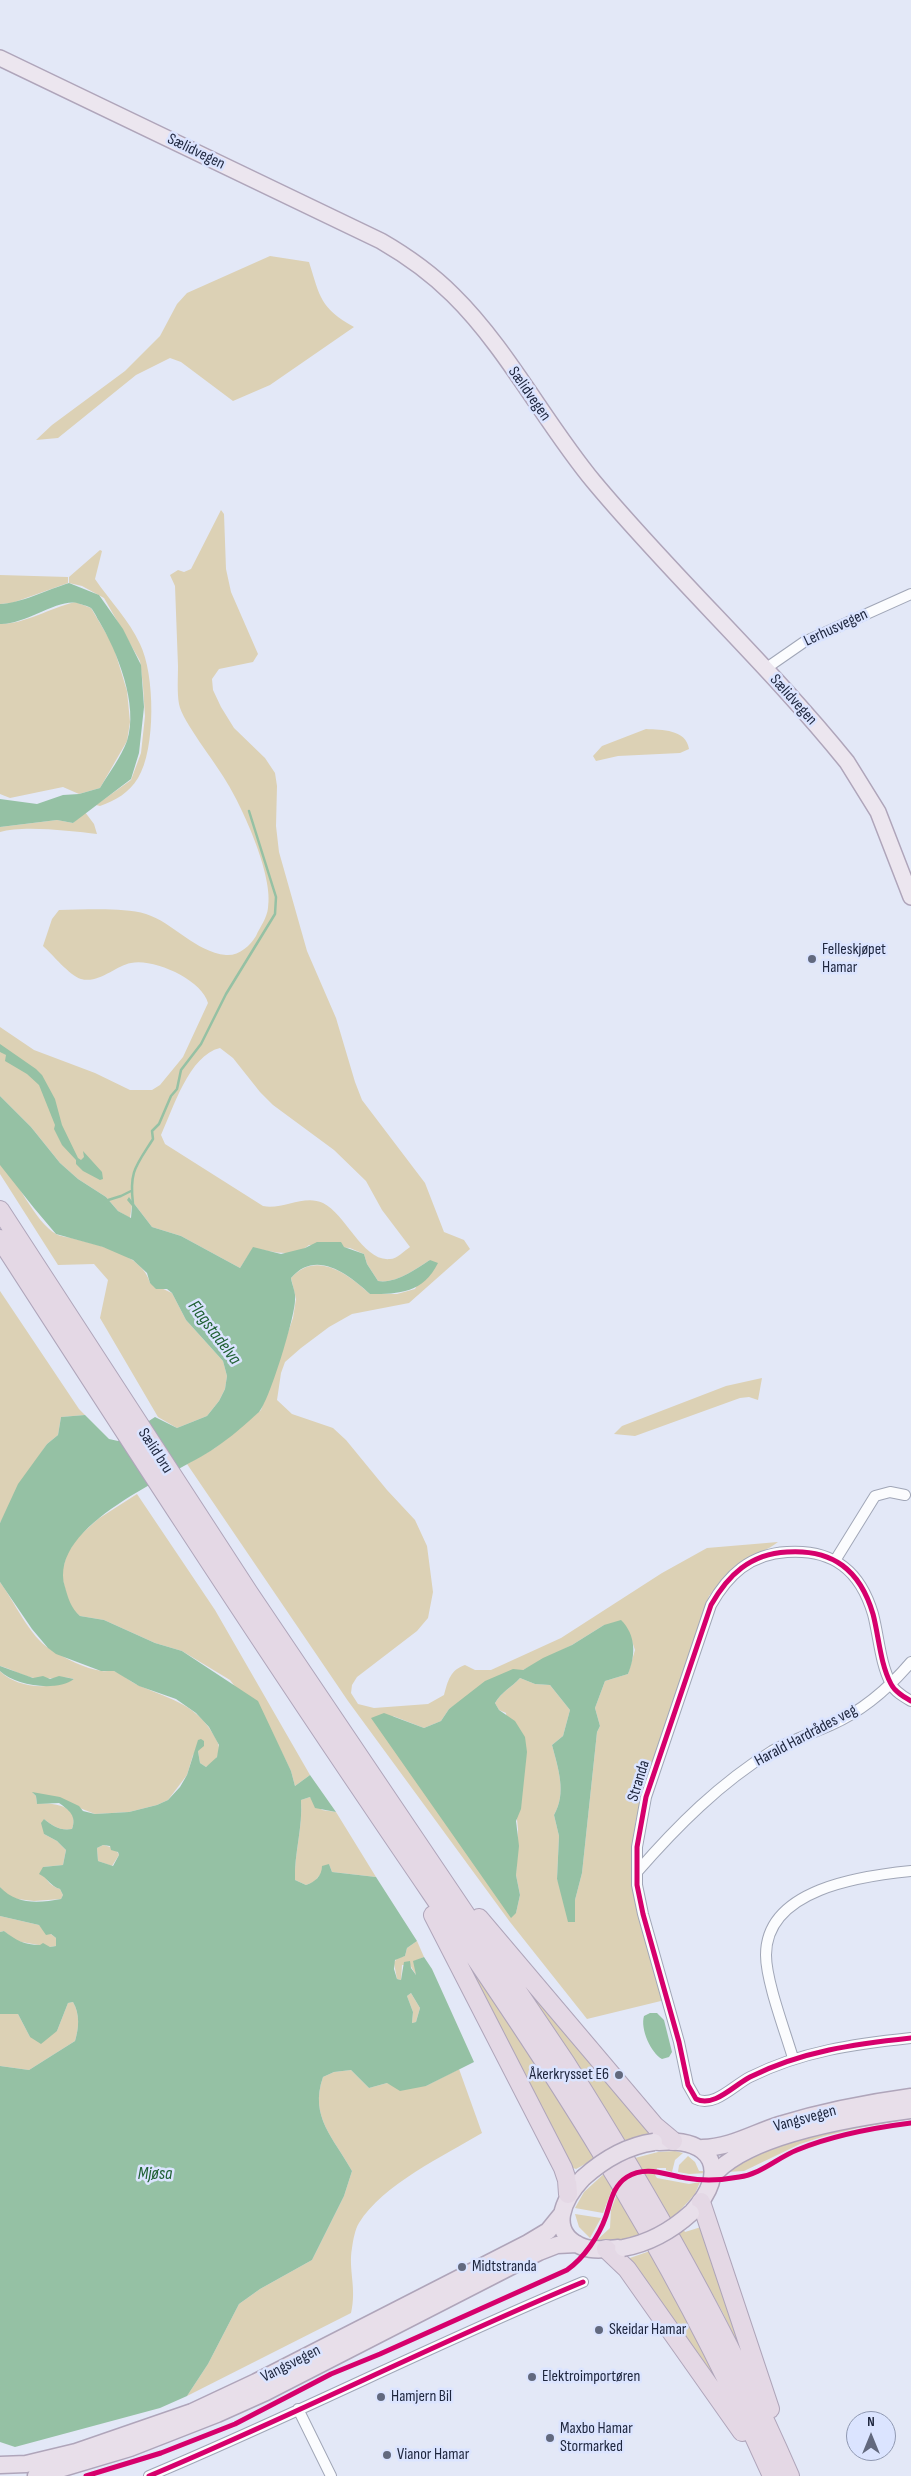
<!DOCTYPE html>
<meta charset="utf-8">
<style>
body{margin:0}
#map{position:relative;width:911px;height:2476px;overflow:hidden;background:#e3e8f7;font-family:"Sofia Sans Condensed",sans-serif}
canvas{display:block}
.north{position:absolute;left:846px;top:2411px;width:50px;height:50px;box-sizing:border-box;background:#dbe4ff;border:1px solid #8f98b1;border-radius:50%;rotate:0deg;font-size:14px;font-weight:700;line-height:20px;text-align:center;color:#1d253d}
.north::after{content:'';display:block;margin:auto;width:18px;height:22px;background:#62697e;clip-path:polygon(50% 0,100% 100%,50% 72%,0 100%)}
</style>
<div id="map">
<canvas width="911" height="2476"></canvas>
<div class="north">N</div>
</div>
<script>
const c = document.querySelector('canvas').getContext('2d');
c.lineJoin = 'round';
function fillPath(path, color) {
  c.fillStyle = color;
  c.fill(path, 'evenodd');
}
function strokePath(path, color, width, dash) {
  c.strokeStyle = color;
  c.lineWidth = width;
  c.lineCap = dash ? 'butt' : 'round';
  c.setLineDash(dash || []);
  c.stroke(path);
}
function drawText(font, color, halo, rows, align = 'center') {
  c.font = font + ' "Sofia Sans Condensed",sans-serif';
  c.lineWidth = 5;
  c.setLineDash([]);
  c.textBaseline = 'middle';
  c.strokeStyle = halo;
  c.fillStyle = color;
  for (const [text, x, y, turn = 0] of rows) {
    c.save();
    c.translate(x, y);
    c.rotate((+turn || 0) * Math.PI / 180);
    c.textAlign = isNaN(turn) ? turn : align;
    if (halo) c.strokeText(text, 0, 0);
    c.fillText(text, 0, 0);
    c.restore();
  }
}
const green = new Path2D(`
 M270,256L309,262C320,297 320,308 354,327L270,385L233,401L181,362L170,358L136,375L58,438L36,440L52,425L125,371L160,336L177,304L187,293Z
 M221,510L224,514L226,569L231,592L258,654L253,662L219,669L212,679L213,690L221,707L234,728L265,758L275,773L277,786L276,826L279,852L307,951L336,1018L355,1082L362,1100L425,1183L444,1232L464,1240L470,1249L409,1303L352,1314L329,1327L301,1348L285,1362L281,1373L277,1400L292,1414L333,1428L346,1440L387,1490L415,1520L427,1546L433,1592L428,1618L417,1631L357,1677L352,1685L351,1693L358,1704L374,1708L428,1704L444,1695C448,1681 450,1670 465,1665L475,1670H491L561,1638L662,1573L707,1548L778,1542C767,1551 754,1554 743,1561C729,1571 720,1584 709,1596L636,1819L632,1851L665,2000L587,2019L510,1922L348,1701L187,1464L215,1448L261,1410L293,1318L296,1299L291,1278C316,1250 348,1274 370,1294H397L415,1289L430,1260C416,1269 396,1284 378,1281L367,1264L364,1254L350,1248L309,1245C294,1259 270,1251 253,1248L240,1268L181,1236L152,1227L129,1197L132,1205L130,1218L118,1211L106,1197L78,1179L60,1163L31,1127L0,1096V1027L34,1050L95,1073L130,1090H152L160,1085L183,1057L208,1003C202,980 154,958 131,963C115,966 99,984 81,979C70,976 52,954 43,946L52,919L59,910C85,910 121,907 146,914C174,923 195,952 226,955C239,956 250,946 256,936C260,927 267,918 268,908C274,877 243,808 226,781C216,763 182,721 179,704C177,692 178,678 178,666C177,639 176,613 175,586L170,575L178,570L184,572L191,569ZM220,1048L233,1058L260,1092L273,1105L334,1150L366,1181L382,1210L410,1247C404,1251 397,1259 390,1259C363,1262 346,1214 323,1203C304,1194 283,1210 263,1206L165,1144L161,1135C173,1109 189,1055 220,1048ZM604,1625L631,1638L635,1650L628,1674L605,1681L595,1708L600,1726L597,1732L582,1873L575,1900V1921L557,1879L559,1836L554,1815C567,1793 558,1768 552,1745L563,1736L570,1710L550,1685L535,1684L520,1678C512,1687 501,1692 495,1703L499,1710L506,1713L518,1829L516,1875L520,1895L516,1913L393,1716L424,1728L441,1721L449,1709L458,1703L572,1645Z
 M100,550L102,551L95,579C110,601 129,620 140,644C155,674 156,749 138,778C129,793 116,800 100,806L96,805L131,780L141,753L145,716L143,686L140,661L104,598L82,586L69,583V577Z
 M0,575L68,577V583L12,603L0,604Z
 M75,602L91,608L113,645L127,691L130,722L127,741L100,788L79,794L63,787L10,798L0,794V624C25,624 50,608 75,602Z
 M646,729C662,730 686,729 689,749L680,753L618,756L596,761L593,756L602,746Z
 M85,812L94,824L97,834C72,831 23,825 0,832V827L57,820L73,823Z
 M0,1157C14,1177 36,1223 56,1234C61,1237 69,1237 75,1239C101,1246 142,1254 150,1283L172,1293L186,1320L223,1361L227,1376L225,1389L219,1401L207,1416L177,1428L158,1417L100,1318L108,1280L94,1264L58,1265L0,1174Z
 M0,1291L79,1409L85,1415L61,1417L58,1435L47,1444L37,1459L0,1523Z
 M762,1378L758,1400L749,1397L740,1398L635,1436L614,1434L622,1426L726,1386Z
 M137,1494L215,1610L310,1775L295,1786L291,1771L274,1737L230,1680L182,1651L155,1643L104,1620L80,1616L74,1611L68,1600L63,1581V1568L67,1554L77,1538L98,1519Z
 M0,1582C14,1601 30,1637 50,1649C65,1658 85,1669 102,1671C106,1672 110,1670 114,1671C123,1674 131,1683 140,1686C173,1700 198,1705 216,1739C223,1751 217,1761 206,1767L200,1763L198,1751L193,1755L187,1775L168,1800L157,1805L129,1812L95,1814L49,1796L33,1793L36,1796L37,1804C53,1802 81,1806 72,1829C60,1831 53,1826 44,1819V1834L57,1841L66,1850L63,1865L43,1867C45,1879 48,1885 60,1889L63,1895L61,1899L34,1901L9,1898L0,1887V1671C17,1689 52,1690 74,1679C59,1675 49,1681 34,1678C23,1676 11,1669 0,1666Z
 M310,1797L322,1810L336,1812L376,1877L332,1872L329,1864L314,1882L306,1885L295,1880C294,1853 303,1828 301,1800Z
 M103,1845C109,1846 117,1849 119,1855L112,1866L98,1861L97,1848Z
 M0,1916L39,1925L56,1938V1946L50,1947L16,1941L4,1931L0,1932Z
 M489,1936L653,2135L626,2143L537,2005Z
 M417,1941L424,1957L415,1961L416,1975L410,1965H402L401,1980L397,1979L394,1963L397,1958L405,1956L407,1948Z
 M454,1941L598,2157L576,2169L570,2167Z
 M411,1993L420,2008L416,2022L412,2023L413,2012L407,1996Z
 M73,2002C80,2014 79,2028 75,2041L29,2070L0,2066V2014H18L30,2037L57,2031L68,2003Z
 M459,2069L482,2133C444,2156 383,2184 359,2223C355,2229 353,2241 352,2248C348,2270 357,2288 351,2313L187,2396L208,2364L239,2304L260,2289L312,2260L344,2196L352,2171C334,2138 309,2117 323,2077L334,2072L351,2070L369,2088L387,2083L426,2086Z
 M911,2115V2119L858,2128L825,2136L800,2144L744,2171L689,2174L678,2172L679,2165L688,2156L695,2162L699,2171H729L749,2158L806,2136Z
 M675,2151L683,2153L675,2160L672,2172L666,2170V2168H657L655,2175L657,2178L689,2184L700,2182L695,2194L675,2216L685,2232L701,2227L757,2383L723,2313L635,2158L658,2152Z
 M607,2171L614,2184L603,2213L575,2208L584,2192Z
 M617,2194L642,2235L627,2240H597L610,2228L611,2210Z
 M575,2214L601,2218L590,2238L579,2227Z
 M650,2251L735,2412L627,2259Z`);
const water = new Path2D(`
 M69,583L99,595L123,629L141,665L144,707L139,753L131,779L73,823L57,820L0,827V799L37,804L63,795L79,794L100,788C109,773 121,757 127,741C139,705 117,651 99,621C97,618 94,611 91,608C88,606 80,604 77,603C57,599 25,625 0,624V604C19,604 49,589 69,583Z
 M0,1044L36,1069L42,1075L55,1099L62,1125L78,1158L81,1160L84,1157L83,1151L102,1172L103,1179L100,1180L83,1171L76,1164V1160L62,1145L54,1129L55,1125L39,1085L27,1074L5,1061L6,1055L0,1052Z
 M0,1096L31,1127L60,1163L78,1179L106,1197L118,1211L131,1218L132,1206L127,1200L129,1197L152,1227L181,1236L240,1268L253,1247L281,1254L305,1248L317,1242H341L344,1247L364,1254L367,1264L378,1281C396,1284 416,1269 430,1260L438,1263C423,1293 400,1294 370,1294C348,1274 316,1249 291,1278C292,1285 296,1293 295,1300C295,1317 269,1402 259,1412C246,1424 230,1438 215,1448C174,1476 47,1524 65,1587C68,1598 71,1608 80,1616L104,1620L155,1643L182,1651L258,1701L291,1771L295,1786L310,1775L336,1812L315,1808L310,1797L301,1800C303,1828 294,1853 295,1880L306,1885C315,1882 322,1876 322,1866L329,1864L332,1872L376,1877L417,1941L407,1948L405,1956L395,1960L394,1969L397,1979L401,1980L404,1962L410,1961L411,1968L416,1975L413,1961L424,1957L432,1969L474,2062L426,2086L400,2091L387,2083L369,2088L351,2070L334,2072L323,2077C309,2117 334,2138 352,2171L344,2196L312,2260L260,2289L239,2304L208,2364L187,2396L160,2408L15,2447L0,2442V2066L29,2070L75,2041C79,2028 80,2014 73,2002L68,2003L57,2031L41,2044L30,2037L18,2014H0V1932L4,1931C16,1940 24,1945 40,1945L43,1943L50,1947L56,1946V1938L51,1934L46,1935L39,1925L0,1916V1887C16,1905 39,1903 61,1899L63,1895L60,1889C50,1886 48,1878 39,1874L43,1867L63,1865L66,1850L57,1841L44,1834L41,1823L44,1819C53,1826 60,1831 72,1829C77,1816 69,1810 59,1803L37,1804L36,1796L32,1792L60,1797L79,1806L83,1811L95,1814L129,1812L157,1805L168,1800L180,1787L187,1775L198,1740L201,1739L204,1741V1746L198,1751L200,1763L206,1767L217,1757L219,1745L209,1727L196,1713L176,1699L139,1686L114,1671H101L56,1654L48,1648L32,1629L0,1582V1523L18,1484L47,1444L58,1435L61,1417L85,1415L109,1439L118,1441L155,1417L177,1428L207,1416L219,1401L225,1389L227,1376L223,1361L186,1320L172,1293L167,1289H156L150,1283L147,1273L133,1260L103,1247L56,1234L34,1208L0,1165ZM103,1845L110,1846L111,1850L118,1852L119,1855L113,1866L98,1861L97,1848ZM411,1993L420,2008L416,2022L412,2023L413,2012L407,1996Z
 M621,1620C636,1635 636,1655 628,1674L605,1681L595,1708L600,1726L597,1732L582,1873L575,1900V1922H568L557,1879L559,1836L554,1815C567,1793 558,1768 552,1745L563,1736L570,1710L550,1685L535,1684L520,1678C512,1687 501,1692 495,1703L499,1710L515,1721L525,1737L527,1752L521,1809L516,1821L519,1846L516,1875L520,1895L516,1913L511,1918L371,1718L384,1713L424,1728L441,1721L449,1709L485,1681L513,1669L523,1670L543,1658L572,1645L604,1625Z
 M0,1666L33,1678L43,1676L50,1679L59,1676L74,1679C57,1692 15,1686 0,1671Z
 M650,2013H657L664,2020L672,2052L669,2057L662,2059C651,2053 640,2029 644,2016Z`);
const stream = new Path2D(`
 M105,1201L121,1196L131,1191
 M133,1204C129,1171 136,1166 153,1139L152,1131L159,1124L171,1096L177,1089L181,1070L201,1044L226,994L275,914L276,897L249,811`);
const minor = new Path2D(`
 M765,669L804,642L911,594
 M836,1559L875,1496L890,1492L905,1495
 M911,1701C904,1697 895,1692 891,1684C880,1663 879,1637 873,1614C860,1570 833,1549 787,1552C750,1554 728,1575 711,1605L646,1797L637,1847V1885L643,1914L679,2042L688,2085L696,2099C714,2108 734,2085 750,2077C802,2051 855,2044 911,2038
 M637,1872C677,1826 720,1783 772,1751C791,1740 811,1734 831,1725C862,1711 889,1688 911,1662
 M793,2058C785,2031 766,1981 766,1955C766,1889 861,1876 911,1871
 M298,2409L331,2476
 M149,2476C295,2415 436,2343 583,2282`);
const primary = new Path2D(`
 M0,58L381,241C407,256 431,273 453,295C507,348 545,423 594,482C674,578 768,664 847,762L878,812L911,897`);
const trunk = new Path2D(`
 M659,2142C714,2137 729,2172 693,2211
 M702,2148C729,2148 754,2133 779,2125C822,2112 867,2103 911,2097
 M712,2177C746,2134 858,2117 911,2110
 M583,2178C564,2198 546,2233 583,2247C594,2251 607,2249 618,2248
 M0,2465L26,2464L76,2452L192,2412L256,2382L528,2243L548,2231L561,2215
 M36,2476L130,2448L217,2414L266,2392L539,2252L557,2245L577,2244`);
const motorway = new Path2D(`
 M0,1210L249,1593L566,2063C650,2196 727,2331 790,2476
 M0,1239C122,1428 244,1617 370,1803C448,1919 529,2033 601,2152C665,2256 722,2364 772,2476
 M433,1915L563,2168L567,2180L568,2194
 M479,1918L655,2126L673,2141
 M701,2202L770,2409
 M606,2249L627,2269L742,2432`);
const trunkBridge = new Path2D(`
 M583,2178C604,2159 626,2146 654,2142
 M623,2248C650,2243 671,2231 691,2213`);
const cycleway = new Path2D(`
 M911,1701C904,1697 895,1692 891,1684C880,1663 879,1637 873,1614C860,1570 833,1549 787,1552C750,1554 728,1575 711,1605L646,1797L637,1847V1885L643,1914L679,2042L688,2085L696,2099C714,2108 734,2085 750,2077C802,2051 855,2044 911,2038
 M86,2476L161,2453L235,2424L331,2374L380,2354L567,2270C584,2258 599,2236 606,2216C611,2201 613,2186 627,2177C646,2165 666,2175 686,2178C703,2181 723,2180 739,2177C761,2174 777,2158 797,2150C833,2135 872,2128 911,2123
 M149,2476C295,2415 436,2343 583,2282`);
const markers = [
 [812,959,5,"#62697e"],
 [619,2075,5,"#62697e"],
 [462,2267,5,"#62697e"],
 [599,2330,5,"#62697e"],
 [532,2377,5,"#62697e"],
 [381,2397,5,"#62697e"],
 [550,2438,5,"#62697e"],
 [387,2455,5,"#62697e"]
];
const streetNames = [
 ["Sælidvegen",196,152,26],
 ["Sælidvegen",529,394,55],
 ["Lerhusvegen",836,628,-25],
 ["Sælidvegen",793,700,48],
 ["Sælid bru",155,1451,57],
 ["Harald Hardrådes veg",806,1736,-28],
 ["Stranda",639,1781,-73],
 ["Vangsvegen",805,2119,-15],
 ["Vangsvegen",291,2364,-27]
];
const poiNames = [
 ["Felleskjøpet",822,950],
 ["Hamar",822,968],
 ["Åkerkrysset E6",609,2075,"right"],
 ["Midtstranda",472,2267],
 ["Skeidar Hamar",609,2330],
 ["Elektroimportøren",542,2377],
 ["Hamjern Bil",391,2397],
 ["Maxbo Hamar",560,2429],
 ["Stormarked",560,2447],
 ["Vianor Hamar",397,2455]
];
const waterNames = [
 ["Flagstadelva",214,1333,53],
 ["Mjøsa",155,2174]
];
fillPath(green, '#dcd1b5');
fillPath(water, '#95c1a4');
strokePath(stream, '#95c1a4', 2.5);
strokePath(minor, '#a0a6b7', 12);
strokePath(primary, '#afa5ba', 18);
strokePath(trunk, '#afa5ba', 19);
strokePath(motorway, '#afa5ba', 20);
strokePath(minor, '#fbfcfe', 10);
strokePath(primary, '#ece6ef', 15);
strokePath(trunk, '#e8dfea', 16);
strokePath(motorway, '#e4d8e5', 18);
strokePath(trunkBridge, '#afa5ba', 19, []);
strokePath(trunkBridge, '#e8dfea', 16);
strokePath(cycleway, '#d6006c', 5);
for (const [x, y, r, color] of markers) {
  const dot = new Path2D();
  dot.arc(x, y, r, 0, 2 * Math.PI);
  c.fillStyle = color;
  c.fill(dot);
  strokePath(dot, '#dbe4ff', 2);
}
drawText('16px', '#1d253d', '#dbe4ff', streetNames);
drawText('16px', '#1d253d', '#dbe4ff', poiNames, 'left');
drawText('italic 18px', '#206134', '#dbe4ff', waterNames);
</script>
